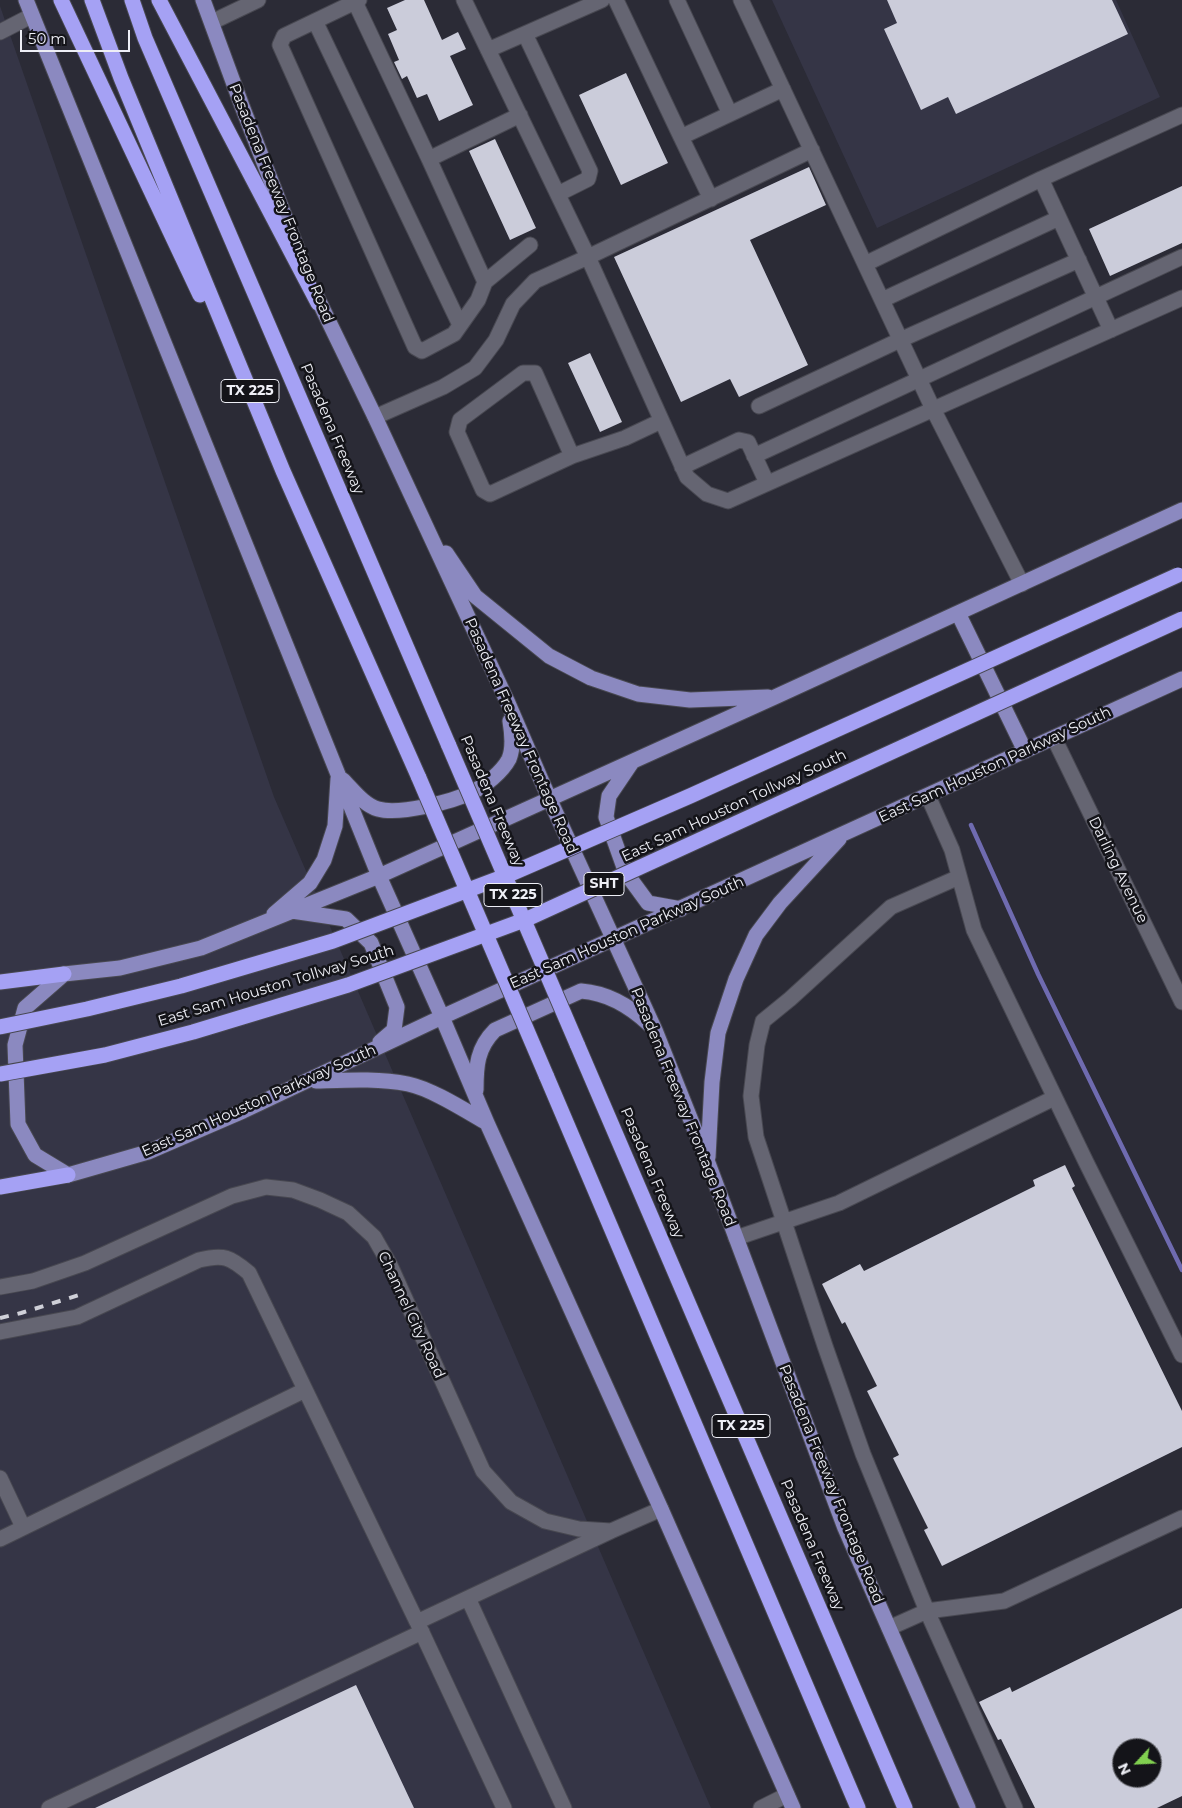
<!DOCTYPE html>
<style>
body{margin:0}
#map{position:relative;width:1182px;height:1808px;overflow:hidden;background:#2b2b36;font-family:Montserrat,sans-serif}
canvas{display:block}
.north{position:absolute;left:1112px;top:1738px;width:50px;height:50px;box-sizing:border-box;background:#141419;border:1px solid #6b6c71;border-radius:50%;rotate:245deg;font-size:14px;font-weight:700;line-height:20px;text-align:center;color:#eeeff6}
.north::after{content:'';display:block;margin:auto;width:18px;height:22px;background:#81d050;clip-path:polygon(50% 0,100% 100%,50% 72%,0 100%)}
.scale{position:absolute;left:20px;top:30px;width:110px;height:22px;box-sizing:border-box;border:2px solid #eeeff6;border-top:0;padding-left:6px;font-size:15px;line-height:18px;white-space:nowrap;color:#eeeff6;-webkit-text-stroke:4px #141419;paint-order:stroke}
</style>
<div id="map">
<canvas width="1182" height="1808"></canvas>
<div class="north">N</div>
<div class="scale">50 m</div>
</div>
<script>
const c = document.querySelector('canvas').getContext('2d');
c.lineJoin = 'round';
function fillPath(path, color) {
  c.fillStyle = color;
  c.fill(path, 'evenodd');
}
function strokePath(path, color, width, dash) {
  c.strokeStyle = color;
  c.lineWidth = width;
  c.lineCap = dash ? 'butt' : 'round';
  c.setLineDash(dash || []);
  c.stroke(path);
}
function drawText(font, color, halo, rows, align = 'center') {
  c.font = font + ' Montserrat,sans-serif';
  c.lineWidth = 5;
  c.setLineDash([]);
  c.textBaseline = 'middle';
  c.strokeStyle = halo;
  c.fillStyle = color;
  for (const [text, x, y, turn = 0] of rows) {
    c.save();
    c.translate(x, y);
    c.rotate((+turn || 0) * Math.PI / 180);
    c.textAlign = isNaN(turn) ? turn : align;
    if (halo) c.strokeText(text, 0, 0);
    c.fillText(text, 0, 0);
    c.restore();
  }
}
const built = new Path2D(`
 M772,0H1116L1160,97L877,228Z
 M0,6L274,797L711,1808H0Z`);
const stream = new Path2D(`
 M971,825L1038,974L1182,1270`);
const building = new Path2D(`
 M405,0H424L442,40L458,32L466,49L450,56L473,105L439,121L427,94L417,98L407,76L402,79L394,62L399,60L388,34L397,30L387,8Z
 M887,0H1112L1128,34L956,114L948,97L921,110L884,29L897,23Z
 M626,73L668,163L621,185L579,95Z
 M495,139L536,228L510,240L469,151Z
 M809,167L826,205L750,240L808,365L739,397L730,379L681,402L614,257Z
 M1182,186V243L1110,276L1089,229Z
 M590,353L622,422L600,432L568,363Z
 M1065,1165L1075,1186L1072,1188L1182,1411V1447L942,1566L924,1530L928,1528L893,1458L899,1455L867,1391L877,1386L845,1322L842,1324L822,1284L860,1264L864,1271L1035,1186L1033,1180Z
 M1182,1608V1796L1157,1808H1035L1001,1739L998,1740L979,1702L1010,1687L1012,1692ZM1122,1748H1152V1778H1122Z
 M356,1685L414,1808H95Z`);
const minor = new Path2D(`
 M359,0L284,36L280,45L415,347L422,351L454,334L478,300L485,282L429,159L520,115
 M616,0L681,137L783,89
 M677,0L730,114
 M741,0L933,409L1022,584
 M355,2L429,159
 M315,21L460,325
 M212,22L258,0
 M0,32L31,16
 M525,34L590,171L588,179L558,194
 M488,50L602,0
 M681,137L711,199
 M812,150L588,257L687,477L707,494L728,501L1182,298
 M1041,179L1182,115
 M865,264L1041,179L1111,330
 M485,282L530,245
 M882,300L1059,218
 M759,406L900,340L1079,260
 M375,417L443,387L475,368L496,340L513,304L535,281L588,257L464,0
 M572,456L535,373H523L515,379L460,420L457,432L483,490L490,494L572,456L625,438L661,421
 M754,456L1182,257
 M682,467L739,440L748,442L767,483
 M1054,738L1182,1002
 M928,796L952,850L974,930L1086,1162L1182,1355
 M959,877L891,907L790,999L763,1021L757,1045L751,1096L756,1137L825,1346L863,1454L927,1611L1015,1808
 M736,1238L839,1203L1054,1098
 M0,1287L33,1281L85,1263L232,1196L266,1187L293,1190L320,1200L348,1213L374,1237L390,1265L483,1471L511,1502L545,1521L579,1529L611,1531L661,1509
 M0,1332L77,1317L199,1260C224,1254 230,1257 249,1273L417,1622L611,1531
 M0,1478L23,1527
 M0,1539L305,1390
 M468,1598L564,1808
 M418,1624L504,1808
 M889,1628L927,1611L1004,1601L1182,1518
 M49,1808L422,1632
 M761,1808L787,1795`);
const major = new Path2D(`
 M26,0L379,876L442,1017L487,1123L661,1509L793,1808
 M203,0L242,106L302,261
 M314,291L375,417L508,703L549,798L655,1030L708,1163L845,1528L968,1808
 M1182,510L777,696L379,876L201,948L120,968L64,974L25,1008L15,1045L18,1124L35,1155L68,1175L148,1152L243,1111L442,1017L1182,679
 M446,553L475,596L549,656L591,678L638,694L690,700L768,697
 M958,613L1025,751
 M632,762L609,796L606,817L626,873L648,903L681,909
 M343,780C353,790 364,805 378,809C399,815 452,802 472,792C485,786 502,772 509,759C514,747 512,733 510,721
 M292,911L346,919L371,943L397,1007L394,1030L380,1042
 M274,914L310,883L324,860L335,826L338,779
 M316,1081C347,1080 378,1078 408,1084C432,1089 466,1111 487,1123
 M476,1090C476,1066 477,1048 495,1030L581,991C609,993 631,1007 650,1025
 M708,1157L712,1082L718,1033L736,979L756,935L780,903L839,839`);
const highway = new Path2D(`
 M61,0L200,295
 M92,0L121,78L283,471L419,778
 M132,0L145,38L449,746
 M159,0L318,303
 M0,982L64,974
 M577,1044L905,1808
 M546,1075L858,1808
 M0,1187L68,1175`);
const rail = new Path2D(`
 M0,1318L21,1313L79,1295`);
const highwayBridge = new Path2D(`
 M449,746L577,1044
 M419,778L546,1075
 M0,1027L87,1009L181,986L333,941L508,875L690,796L1178,575
 M0,1074L105,1055L193,1032L348,985L527,919L1182,619`);
const shields = [
 [250,391,58],
 [604,884,40],
 [513,895,58],
 [741,1426,58]
];
const shieldNames = [
 ["TX 225",250,391],
 ["SHT",604,884],
 ["TX 225",513,895],
 ["TX 225",741,1426]
];
const streetNames = [
 ["Pasadena Freeway Frontage Road",281,203,68],
 ["Pasadena Freeway",332,429,67],
 ["Pasadena Freeway Frontage Road",521,736,66],
 ["East Sam Houston Parkway South",995,765,-25],
 ["Pasadena Freeway",492,801,67],
 ["East Sam Houston Tollway South",734,806,-25],
 ["Darling Avenue",1118,870,64],
 ["East Sam Houston Parkway South",627,933,-24],
 ["East Sam Houston Tollway South",276,986,-17],
 ["East Sam Houston Parkway South",259,1101,-24],
 ["Pasadena Freeway Frontage Road",683,1107,68],
 ["Pasadena Freeway",652,1173,67],
 ["Channel City Road",411,1315,65],
 ["Pasadena Freeway Frontage Road",831,1484,68],
 ["Pasadena Freeway",812,1545,67]
];
fillPath(built, '#353546');
strokePath(stream, '#6f6bb0', 4.5);
fillPath(building, '#cbccda');
strokePath(minor, '#484851', 17);
strokePath(major, '#484851', 17);
strokePath(highway, '#484851', 17);
strokePath(minor, '#656572', 15);
strokePath(major, '#8b89c0', 15);
strokePath(highway, '#a5a1f4', 15);
strokePath(rail, '#cfd0d8', 4, [9, 9]);
strokePath(highwayBridge, '#484851', 17, []);
strokePath(highwayBridge, '#a5a1f4', 15);
for (const [x, y, w] of shields) {
  const box = new Path2D();
  box.roundRect(x - w / 2, y - 11.5, w, 23, 4);
  c.fillStyle = '#141419';
  c.fill(box);
  strokePath(box, '#eeeff6', 1);
}
drawText('bold 14px', '#eeeff6', null, shieldNames);
drawText('15px', '#eeeff6', '#141419', streetNames);
</script>
